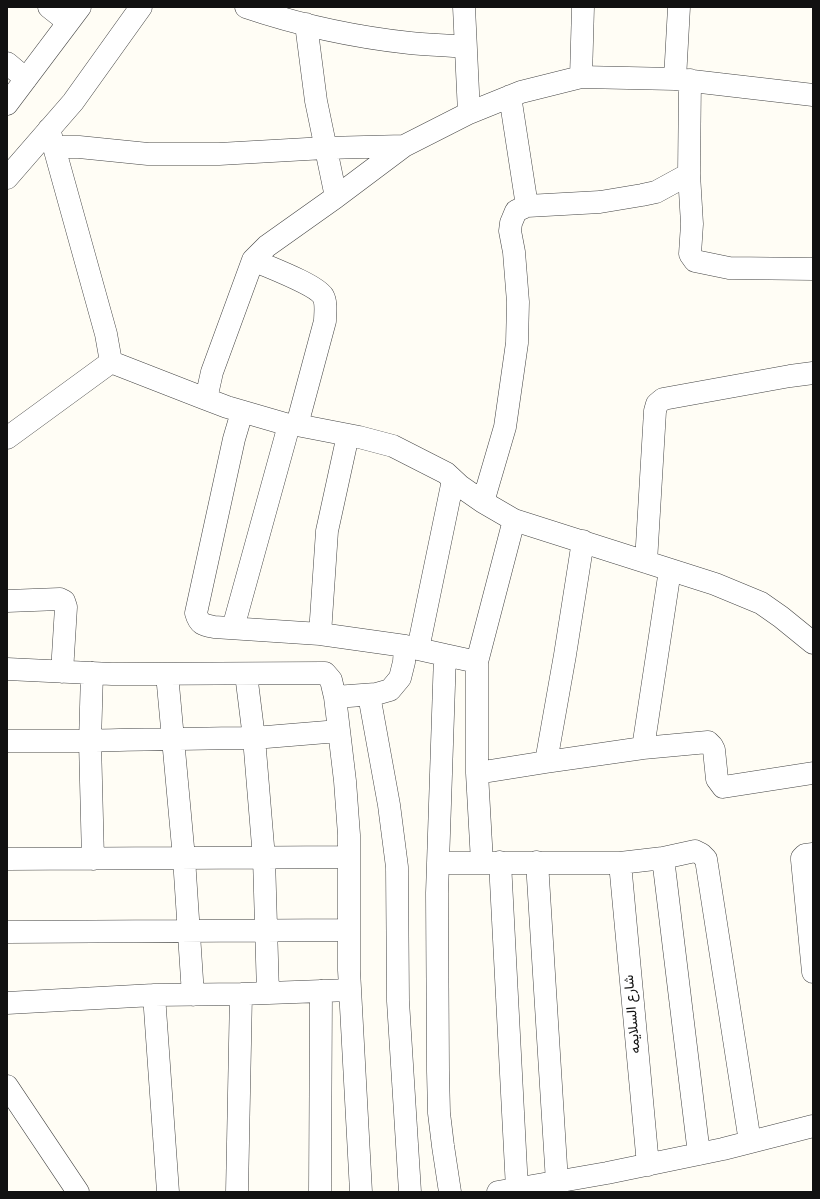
<!DOCTYPE html>
<meta charset="utf-8">
<style>
body{margin:0}
#map{position:relative;width:820px;height:1199px;overflow:hidden;background:#fffdf5;font-family:Georgia,serif}
canvas{display:block}
.frame{position:absolute;inset:0;border:8px solid #111;pointer-events:none}
</style>
<div id="map">
<canvas width="820" height="1199"></canvas>
<div class="frame"></div>
</div>
<script>
const c = document.querySelector('canvas').getContext('2d');
c.lineJoin = 'round';
function strokePath(path, color, width, dash) {
  c.strokeStyle = color;
  c.lineWidth = width;
  c.lineCap = dash ? 'butt' : 'round';
  c.setLineDash(dash || []);
  c.stroke(path);
}
function drawText(font, color, halo, rows, align = 'center') {
  c.font = font + ' Georgia,Vazirmatn,serif';
  c.lineWidth = 4;
  c.setLineDash([]);
  c.textBaseline = 'middle';
  c.strokeStyle = halo;
  c.fillStyle = color;
  for (const [text, x, y, turn = 0] of rows) {
    c.save();
    c.translate(x, y);
    c.rotate((+turn || 0) * Math.PI / 180);
    c.textAlign = isNaN(turn) ? turn : align;
    if (halo) c.strokeText(text, 0, 0);
    c.fillText(text, 0, 0);
    c.restore();
  }
}
const street = new Path2D(`
 M49,7L68,22
 M246,7C299,25 355,37 410,43C428,45 447,45 465,47
 M464,7L469,113
 M306,24L316,101L336,197
 M7,63L26,79
 M581,77L583,7
 M675,79L679,7
 M813,95L675,79L581,77L521,92L469,113L404,146L336,197L267,246L253,260L212,372L206,399L227,407L289,425H297L359,437L393,446L446,473L460,486L483,502L514,520L715,584L761,603L781,617L813,643
 M510,96L527,206
 M7,104L80,7
 M54,147H79L148,154H219L325,148L404,146
 M689,174L692,224L690,254L695,261L729,268L813,269
 M7,178L73,102L141,7
 M253,260C268,267 315,284 323,296C327,303 325,314 325,321L297,425
 M111,362L206,399
 M242,412L234,439L196,613C199,624 203,625 214,627L320,634L405,646L418,649
 M7,438L111,362L106,334L49,129
 M483,502L505,427L517,343L518,302L514,252L510,231L511,223L516,211L527,206L600,202L642,195L656,192L689,174L690,80
 M646,562L655,411L657,404L663,399L790,376L813,373
 M7,601L60,599L64,601L66,607L62,672
 M233,628L289,425
 M320,634L327,531L348,435
 M445,655L477,662V773L482,862
 M477,662L514,520
 M7,669L112,674L325,673L331,680L335,697
 M92,673L90,742L93,859
 M167,674L184,858L193,995
 M369,695L389,805L397,867L398,1001L410,1192
 M7,741C90,742 172,738 254,738L246,674
 M643,748L708,742L712,746L714,750L717,779L723,787L813,773
 M546,762L565,655L583,541
 M477,773L546,762L643,748L670,570
 M813,854L805,855L802,858V860L813,972
 M663,858L699,1154
 M7,859L349,857
 M500,862L517,1189
 M537,862L557,1182
 M438,863H620L663,858L695,851L701,854L706,859L750,1142
 M620,863L648,1165
 M7,932L349,930
 M268,993L264,858L254,738L339,731
 M154,995L168,1192
 M7,1003L154,995L241,994L350,990
 M7,1086L78,1192
 M237,1192L241,994
 M320,1192L321,991
 M361,1192L349,970V835L345,781L335,697L376,694L390,690L400,678L404,662L405,646
 M450,1192L443,1146L439,1113L438,1071L437,893L445,655L418,649L453,480
 M498,1192L607,1173L723,1149L813,1126`);
const streetNames = [
 ["شارع السلايمه",634,1014,-95]
];
strokePath(street, '#444', 23);
strokePath(street, '#fff', 22);
drawText('14px', '#111', '#fff', streetNames);
</script>
